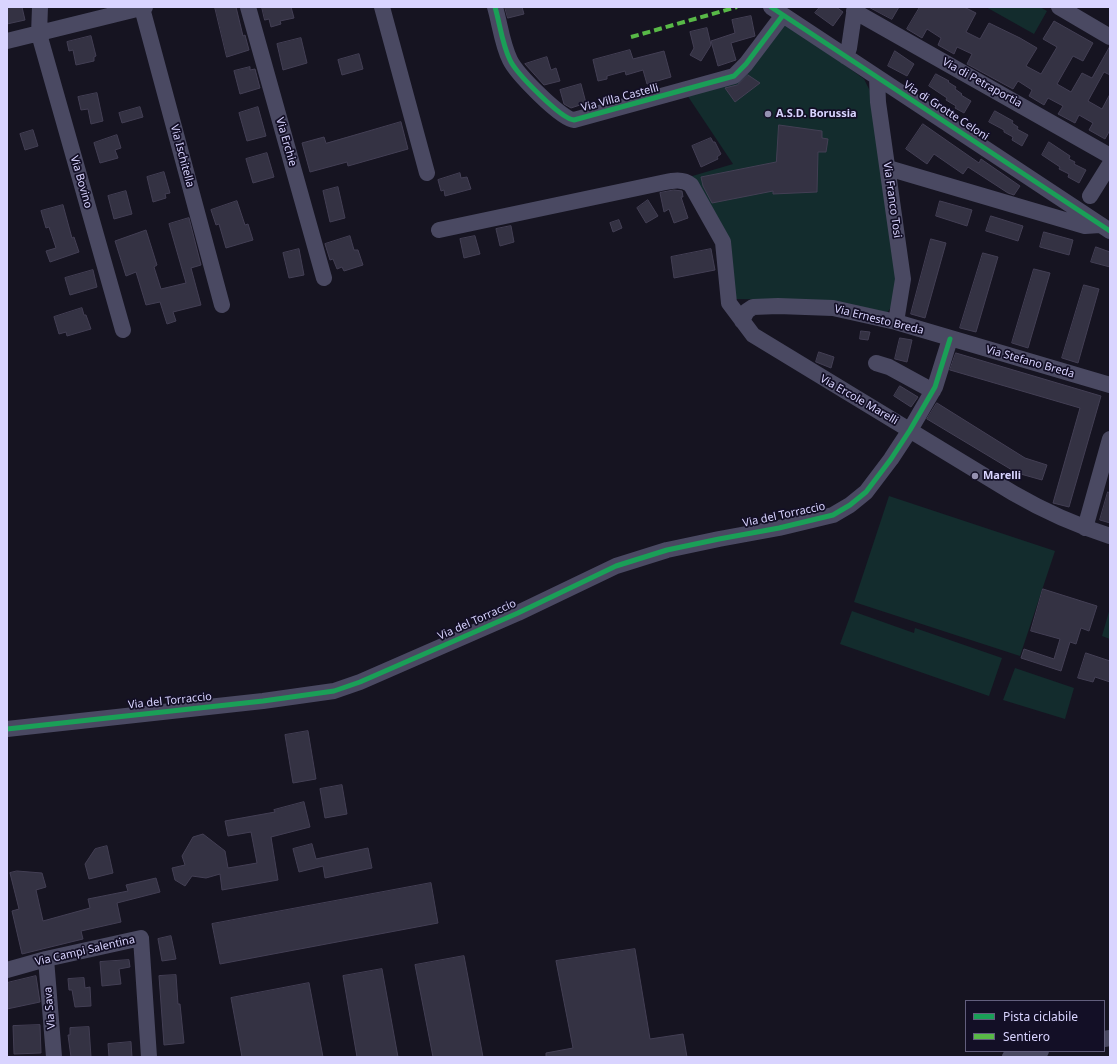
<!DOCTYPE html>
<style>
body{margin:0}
#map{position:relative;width:1117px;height:1064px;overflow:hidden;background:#161421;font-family:"Noto Sans",sans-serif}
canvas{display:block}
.frame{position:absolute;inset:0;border:8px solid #d9d4ff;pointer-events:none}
.legend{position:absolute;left:965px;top:1000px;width:140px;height:52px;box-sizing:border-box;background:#130f26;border:1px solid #625e7d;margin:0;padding:5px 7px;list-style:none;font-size:12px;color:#d9d4ff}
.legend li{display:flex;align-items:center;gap:8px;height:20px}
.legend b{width:20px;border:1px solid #625e7d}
</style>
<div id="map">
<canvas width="1117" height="1064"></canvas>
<div class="frame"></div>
<ul class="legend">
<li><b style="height:5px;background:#1a9f57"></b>Pista ciclabile</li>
<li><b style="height:5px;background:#58b947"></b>Sentiero</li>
</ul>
</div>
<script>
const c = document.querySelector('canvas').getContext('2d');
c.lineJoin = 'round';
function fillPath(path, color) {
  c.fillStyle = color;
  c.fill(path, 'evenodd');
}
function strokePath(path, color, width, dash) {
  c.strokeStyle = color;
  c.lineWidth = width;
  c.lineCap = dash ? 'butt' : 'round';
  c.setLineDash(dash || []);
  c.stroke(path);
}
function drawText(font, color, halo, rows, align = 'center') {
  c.font = font + ' "Noto Sans",sans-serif';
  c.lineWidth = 3.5;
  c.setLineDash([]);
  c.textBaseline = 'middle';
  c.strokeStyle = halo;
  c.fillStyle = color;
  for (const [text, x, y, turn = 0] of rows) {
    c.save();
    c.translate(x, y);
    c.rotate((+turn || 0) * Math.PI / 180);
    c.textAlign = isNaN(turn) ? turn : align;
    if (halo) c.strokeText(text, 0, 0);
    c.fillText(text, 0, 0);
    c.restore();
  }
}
const green = new Path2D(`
 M986,7H1040L1047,11L1034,34Z
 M780,25H790L864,79L871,93L898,284L895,302L887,313L813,300L731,299L728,236L689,177L733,164L687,95L740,79Z
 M889,496L1055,551L1020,656L854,602Z
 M1110,608V639L1102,636Z
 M852,611L914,633L915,628L1002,658L989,696L840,644Z
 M1015,668L1074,688L1065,719L1003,700Z`);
const building = new Path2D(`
 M7,7H22L25,20L7,24Z
 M215,7H236L243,36L245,35L249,50L227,57Z
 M262,7H291L294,18L280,21L281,24L271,27L269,19L265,20Z
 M505,7H522L524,14L508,18Z
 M820,7H836L843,12L833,26L815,13Z
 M869,7H899L892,19Z
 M920,7H964L976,13L966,32L980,39L989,23L1020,38L1037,48L1026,66L1041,74L1057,47L1043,39L1054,21L1093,43L1083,61L1073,56L1057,84L1071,92L1082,73L1092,78L1110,46V75L1104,72L1088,101L1102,109L1110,94V130L1105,139L1089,130L1093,123L1079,115L1075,123L1058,114L1063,106L1048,98L1044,105L1029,96L1032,90L1018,81L1013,89L967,64L972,54L957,47L954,54L938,45L941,38L927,29L922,38L907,29Z
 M751,16L755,36L731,43L736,60L718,66L711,41L735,33L732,20Z
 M707,28L711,45L701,61L690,55L694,48L690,32Z
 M91,36L96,56L94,57V61L76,65L73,50L69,51L67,42Z
 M301,38L307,63L283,70L277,44Z
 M630,50L633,59L664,51L671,77L647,84L643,70L626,75L625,71L607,76V79L598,81L593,60Z
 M895,51L914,64L907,76L888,66Z
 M359,54L363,69L342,75L338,60Z
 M547,57L551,70L556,68L560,81L544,85L525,64Z
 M250,67V70L255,69L260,88L240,94L234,71Z
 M936,74L949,81L948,82L956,87L955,89L962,94L961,95L971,101L964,113L955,108L956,106L946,100L947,98L929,86Z
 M748,75L760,83L735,102L725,88L737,85Z
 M581,84L586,103L571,108L564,104L560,90Z
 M97,93L103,121L91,124L88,109L81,110L78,97Z
 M140,107L143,117L122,123L119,113Z
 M258,107L266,136L247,141L239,113Z
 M995,111L1013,121L1012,123L1018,127L1017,129L1028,135L1022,146L1012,140L1013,137L1004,132V130L989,122Z
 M401,122L408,149L348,166L347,162L310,172L302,143L324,137L326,143Z
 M923,124L979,163L981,159L1020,186L1014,195L1008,193L968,167L963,174L934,154L927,164L906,149Z
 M779,125L822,131V138L828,139L826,152H818L817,192L773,194V191L712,203L703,186L701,177L776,162Z
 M33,130L38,146L25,150L20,134Z
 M117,135L121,148L115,150L118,158L100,163L94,143Z
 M711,138L713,142H715L721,154L717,157L718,159L701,167L692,146Z
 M1049,142L1070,156L1069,159L1075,162L1074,164L1086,170L1079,183L1068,177L1069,174L1059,169L1060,167L1042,155Z
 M267,153L274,177L253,183L246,159Z
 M164,172L170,193L165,194L166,198L153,202L147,177Z
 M460,173L461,178L467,177L471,189L445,196L444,190L441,191L438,180Z
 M338,187L345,218L330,222L323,191Z
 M674,190L682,191L683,197H681L688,218L674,223L669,209L664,212L660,193Z
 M126,191L132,214L114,219L108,196Z
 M648,200L658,216L646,223L637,208Z
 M237,201L245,225L248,224L253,240L226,248L219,224L216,225L211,210Z
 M940,201L972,210L967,226L936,216Z
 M63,205L72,238L74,237L79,252L50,262L46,251L56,248L49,227L46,228L41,211Z
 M991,216L1023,226L1018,241L986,231Z
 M189,218L201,265L191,268L201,305L173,312L176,321L167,324L160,302L146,305L136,272L126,276L115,241L146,230L157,265L154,267L161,289L186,283L169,224Z
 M619,220L622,228L613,232L610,223Z
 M511,226L514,242L500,246L496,229Z
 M1044,232L1073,240L1069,255L1040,247Z
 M350,236L354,250H358L363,265L344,271L342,267L337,269L333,259L330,260L325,244Z
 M475,236L480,254L464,258L460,239Z
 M931,239L946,243L925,318L911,314Z
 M1096,247L1110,252V267L1091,262Z
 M299,249L304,275L289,278L283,253Z
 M711,249L715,270L674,278L671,257Z
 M983,253L998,257L976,332L960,328Z
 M1034,269L1050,273L1028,348L1012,343Z
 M93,270L97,287L70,295L65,278Z
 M1084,285L1099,289L1078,363L1062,358Z
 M82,308L84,315H86L91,329L67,336L66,332L59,334L54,317Z
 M861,331L870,332L868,340L860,339Z
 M900,338L912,340L907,362L895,359Z
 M819,352L834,357L831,368L816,362Z
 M956,353L1101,396L1069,507L1053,503L1080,408L950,370Z
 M900,386L918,397L911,407L894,396Z
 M937,403L1025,458L1047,465L1042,480L1017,473L927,419Z
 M1108,492L1110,493V523L1100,520Z
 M1043,589L1097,606L1089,631L1081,628L1076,644L1070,642L1061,671L1021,658L1024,649L1054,659L1060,639L1031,631Z
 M1086,653L1110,661V682L1095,677L1093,682L1078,678Z
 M308,731L316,779L293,783L285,735Z
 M342,785L347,814L325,818L320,789Z
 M304,802L310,827L271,837L278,880L222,890L220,874L206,878L192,876L185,886L175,880L172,868L185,865L182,856L193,837L203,834L225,851L228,868L257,863L251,832L228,836L225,821L275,812L274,810Z
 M312,844L316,859L368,848L372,868L325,878L323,866L299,872L293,849Z
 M107,846L113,873L89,879L85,864L95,849Z
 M17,871L42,873L46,887L36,890L43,921L90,908L88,899L128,891L126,885L156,878L160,892L117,903L121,922L81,931L83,939L22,954L12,911L19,909L10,873Z
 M431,883L438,923L220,964L212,924Z
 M171,936L176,959L162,961L158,939Z
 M635,949L650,1039L683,1034L687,1057H546V1053L573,1048L556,961Z
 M464,956L483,1057H433L415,965Z
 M129,960L130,967L119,969L121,984L102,986L100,962Z
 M382,969L398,1057H357L343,976Z
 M176,975L178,1004H180L184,1043L164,1045L159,976Z
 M36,976L40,1002L7,1009V983Z
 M84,978L85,988L90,987L91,1006L75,1007L72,990H69L68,979Z
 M309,983L323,1057H242L231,998Z
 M40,1025L41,1053L14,1054L13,1026Z
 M89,1027L91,1057H71L68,1035H70V1028Z
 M131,1042L132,1057H109L108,1044Z`);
const minor = new Path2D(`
 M40,7L39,34L123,330
 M248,7L324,278
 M382,7L427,173
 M495,7C500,24 502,44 510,60C516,73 561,119 574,120L734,76L746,64L783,15
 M771,7L1110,231
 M1059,7L1110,37
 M142,8L222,305
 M854,11L1110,156
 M7,41L145,7
 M846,57L849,48L855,7
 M877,78L878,102L903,279L896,322
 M888,168L1085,226L1100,225
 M1090,196L1110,164
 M439,230L661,183C671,181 682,178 691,185L723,242L729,303L753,335L1013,493C1044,511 1075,525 1110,536
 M742,321L747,311L753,307L778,306L833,308L896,322L1110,385
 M876,363L889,367L933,391
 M1085,528L1110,439
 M7,729L263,701L334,691L360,682L518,613L616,566L667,550L719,539L779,528L833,515L850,505L866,492L891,459L910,430L935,387L950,339
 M46,959L54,1057
 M7,970L46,959L141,938L149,1057
 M1104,1039L1110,1038
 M1010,1057L1041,1051`);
const quiet = new Path2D(`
 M631,37L737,7`);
const cycleway = new Path2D(`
 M495,7C500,24 502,44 510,60C516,73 561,119 574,120L734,76L746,64L783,15
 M771,7L1110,231
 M7,729L263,701L334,691L360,682L518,613L616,566L667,550L719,539L779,528L833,515L850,505L866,492L891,459L910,430L935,387L950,339`);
const markers = [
 [768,114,4,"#9591b1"],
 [975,476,4,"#9591b1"]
];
const streetNames = [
 ["Via di Petraportia",982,83,29],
 ["Via Villa Castelli",620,98,-15],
 ["Via di Grotte Celoni",946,111,33],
 ["Via Erchie",286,142,74],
 ["Via Ischitella",182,156,75],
 ["Via Bovino",81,182,74],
 ["Via Franco Tosi",892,200,82],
 ["Via Ernesto Breda",879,320,14],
 ["Via Stefano Breda",1030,362,16],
 ["Via Ercole Marelli",859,400,30],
 ["Via del Torraccio",784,515,-12],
 ["Via del Torraccio",477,620,-24],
 ["Via del Torraccio",170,701,-6],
 ["Via Campi Salentina",85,951,-13],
 ["Via Sava",50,1008,-95]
];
const poiNames = [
 ["A.S.D. Borussia",776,114],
 ["Marelli",983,476]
];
fillPath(green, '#132c2d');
fillPath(building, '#343243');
strokePath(building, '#433f54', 1);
strokePath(minor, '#4a4962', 16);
strokePath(quiet, '#58b947', 4, [8, 4]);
strokePath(cycleway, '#1a9f57', 5);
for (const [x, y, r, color] of markers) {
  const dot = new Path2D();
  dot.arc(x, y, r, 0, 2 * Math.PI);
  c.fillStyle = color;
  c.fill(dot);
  strokePath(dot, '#130f26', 1.5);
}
drawText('11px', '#d9d4ff', '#130f26', streetNames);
drawText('bold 11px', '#d9d4ff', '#130f26', poiNames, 'left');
</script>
